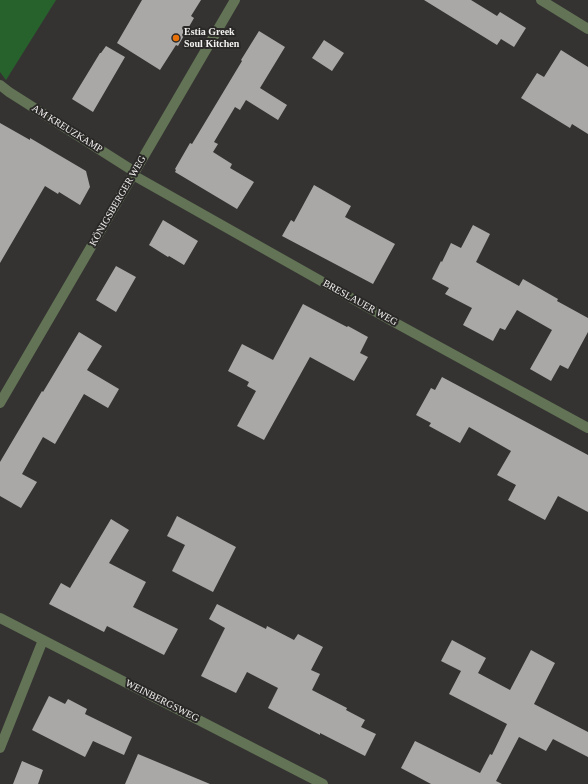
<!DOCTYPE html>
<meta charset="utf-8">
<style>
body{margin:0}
canvas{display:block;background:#353332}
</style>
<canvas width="588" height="784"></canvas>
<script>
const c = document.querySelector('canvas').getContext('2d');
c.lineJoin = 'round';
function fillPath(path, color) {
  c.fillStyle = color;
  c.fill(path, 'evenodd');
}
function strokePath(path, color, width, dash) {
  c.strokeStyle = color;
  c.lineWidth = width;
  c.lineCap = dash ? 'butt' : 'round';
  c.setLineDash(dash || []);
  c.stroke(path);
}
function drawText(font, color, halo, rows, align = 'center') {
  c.font = font + ' "Times New Roman",serif';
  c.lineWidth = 4;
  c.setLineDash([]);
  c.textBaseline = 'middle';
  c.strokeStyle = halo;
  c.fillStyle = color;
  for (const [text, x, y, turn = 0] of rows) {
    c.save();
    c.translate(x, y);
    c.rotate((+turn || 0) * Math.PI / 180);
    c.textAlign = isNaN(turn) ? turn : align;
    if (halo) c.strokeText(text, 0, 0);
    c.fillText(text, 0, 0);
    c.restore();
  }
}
const green = new Path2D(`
 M0,0H56L6,80L0,72Z`);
const building = new Path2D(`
 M142,0H201L191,16L194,18L178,46L176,45L160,70L117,43Z
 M424,0H471L497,16L500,12L526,28L514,47L501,39L497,45Z
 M259,31L285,47L260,88L287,105L278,120L246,100L240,110L235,107L214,142L218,144L213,152L232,164L230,168L254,182L237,209L175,172L176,170L175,169L190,143L192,144L242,61L241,60Z
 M324,40L344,53L332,71L312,58Z
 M106,46L125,57L93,112L72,99L100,53H101Z
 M561,50L588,67V134L572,124L570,128L521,98L537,73L544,77Z
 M0,123L30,140V138L86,171L90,187L80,205L59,192L58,194L45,186L0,263Z
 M314,185L351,206L345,217L395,244L373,284L282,236L291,220L294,222Z
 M163,220L198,241L184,265L169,256L168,257L149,245Z
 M473,225L490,234L476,262L519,286L523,279L558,299L557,301L588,318V332L568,369L560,365L551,381L530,369L552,330L517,310L505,330L500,328L493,341L463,325L472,308L445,294L449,288L432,279L441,261L442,262L451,243L461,248Z
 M116,266L136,277L116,312L96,300Z
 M303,304L347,327L348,326L368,337L360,353L368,357L354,381L310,357L264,440L237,426L256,391L247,386L249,382L228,371L242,344L273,360Z
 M79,332L102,346L87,370L119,389L108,408L84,394L55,444L43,437L22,474L37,482L21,508L0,496V462L42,391L43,392Z
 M442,377L588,455V512L558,496L545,520L508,500L516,485L497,475L511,451L469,427L460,443L429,426L431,423L416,415L431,388L435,390Z
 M177,516L236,547L213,592L172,571L185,545L167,536Z
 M111,519L129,530L109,563L146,582L133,607L178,629L164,655L107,626L104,632L49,604L61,583L70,588Z
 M217,604L266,629L267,626L294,640L298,634L323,647L311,670L320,674L312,690L347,708L346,710L365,720L361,727L376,734L365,756L320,733V735L268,708L278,688L247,672L236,693L201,676L225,628L209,619Z
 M452,640L486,658L478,673L510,690L531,650L555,663L534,704L588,732V757L553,739L546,751L519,737L496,781L502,784H431L401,768L415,741L480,773L490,754L492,755L507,724L449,694L461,671L441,661Z
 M49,696L65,704L68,699L87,709L85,714L132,737L124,755L93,741L85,757L32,730Z
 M138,754L210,784H125Z
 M22,761L43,770L38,784H13Z`);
const street = new Path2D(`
 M541,0L588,29
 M0,85L9,92L135,172
 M133,175L392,321L588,428
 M0,403L235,0
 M0,618L323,784
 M0,748L43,640`);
const markers = [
 [176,38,4,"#e8710a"]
];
const poiNames = [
 ["Estia Greek",184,32],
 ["Soul Kitchen",184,44]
];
const streetNames = [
 ["AM KREUZKAMP",67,129,32],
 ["KÖNIGSBERGER WEG",118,201,-60],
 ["BRESLAUER WEG",360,303,29],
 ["WEINBERGSWEG",162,701,27]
];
fillPath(green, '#27622c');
fillPath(building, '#aaa8a6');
strokePath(street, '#627455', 10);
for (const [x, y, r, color] of markers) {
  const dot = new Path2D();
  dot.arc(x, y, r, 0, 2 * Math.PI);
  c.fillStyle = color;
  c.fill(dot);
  strokePath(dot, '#2b2928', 1.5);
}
drawText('bold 10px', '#f2f1f0', '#2b2928', poiNames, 'left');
drawText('10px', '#f2f1f0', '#2b2928', streetNames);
</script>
